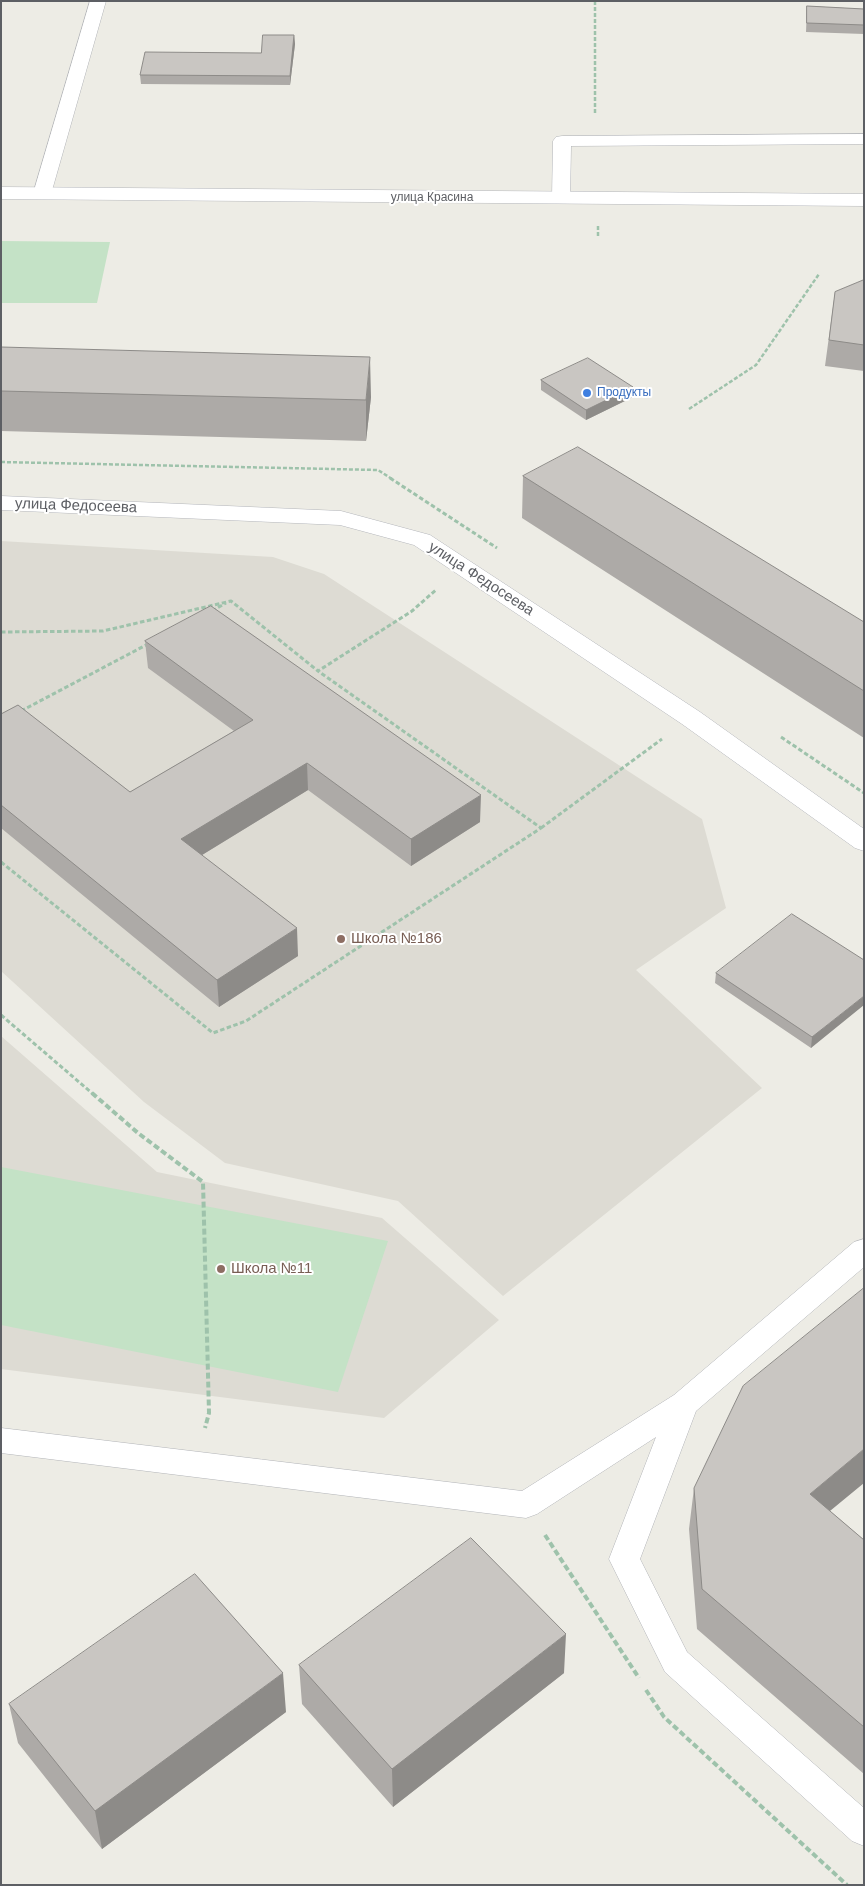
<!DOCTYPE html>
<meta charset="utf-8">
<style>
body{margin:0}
#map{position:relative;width:865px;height:1886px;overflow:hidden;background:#edece5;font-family:Arial,sans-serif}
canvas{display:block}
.frame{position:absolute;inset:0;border:2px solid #5d5f64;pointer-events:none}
</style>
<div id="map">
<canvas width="865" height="1886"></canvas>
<div class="frame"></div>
</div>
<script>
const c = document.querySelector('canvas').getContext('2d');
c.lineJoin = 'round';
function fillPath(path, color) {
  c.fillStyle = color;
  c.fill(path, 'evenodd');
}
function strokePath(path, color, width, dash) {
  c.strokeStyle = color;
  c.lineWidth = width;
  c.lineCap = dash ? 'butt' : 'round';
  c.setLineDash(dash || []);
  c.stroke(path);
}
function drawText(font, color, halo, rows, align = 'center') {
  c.font = font + ' Arial,sans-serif';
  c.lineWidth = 4;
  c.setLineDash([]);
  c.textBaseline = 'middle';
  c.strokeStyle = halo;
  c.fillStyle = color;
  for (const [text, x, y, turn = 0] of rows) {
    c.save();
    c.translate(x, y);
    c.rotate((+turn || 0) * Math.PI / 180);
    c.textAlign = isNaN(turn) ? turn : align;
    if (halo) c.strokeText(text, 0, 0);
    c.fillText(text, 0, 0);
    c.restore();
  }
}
const education = new Path2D(`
 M1,541L273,557L324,574L702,819L726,908L636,970L762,1088L503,1296L398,1201L225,1163L144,1102L1,971Z
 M1,1036L157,1172L382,1218L499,1320L384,1418L1,1369Z`);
const green = new Path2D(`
 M1,241L110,242L97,303H1Z
 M1,1167L388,1241L338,1392L1,1325Z`);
const pathFar2 = new Path2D(`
 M595,1V113
 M598,226V238
 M689,409L756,365L819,274
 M1,462L378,470L392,479`);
const pathFar1 = new Path2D(`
 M390,478L497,548
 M212,611L226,603
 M1,632L103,631L231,601L318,671L412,611L437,589
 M21,711L148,644
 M781,737L864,793
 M541,828L662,739
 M1,862L213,1033L246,1021L541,828L318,671
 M1,1015L93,1094`);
const path = new Path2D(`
 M92,1093L138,1133L203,1182L209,1413L205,1428
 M545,1535L639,1678
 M646,1690L664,1717L847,1885`);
const lane = new Path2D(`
 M90,1H106L51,194L48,198H36L33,194Z
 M864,134V144L571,146L570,199L567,203H555L552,199L553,141L556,137L562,136Z
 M864,1239V1267L696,1411L640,1559L687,1652L864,1808V1846L852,1841L665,1672L609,1559L656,1437L537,1514L526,1518L1,1453V1428L522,1491L674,1395L854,1242Z`);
const secondary = new Path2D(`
 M1,187L864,194V206L1,199Z
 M1,496L341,511L430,535L700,712L864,829V851L855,848L682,724L414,545L340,525L1,510Z`);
const wall = new Path2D(`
 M807,6L864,9V34L806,32Z
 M294,35L295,44L290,85L141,84L140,75L261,53Z
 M864,280V371L825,366L835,292Z
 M1,347L371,397L366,441L1,431Z
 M541,380L633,397L586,420L541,390Z
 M523,476L864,622V738L522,518Z
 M145,641L480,822L411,866L308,790L202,855L298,956L219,1007L1,828V714L130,792L234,731L148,668Z
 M864,960L811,1048L715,983L716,973Z
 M694,1488L830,1511L864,1540V1774L697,1629L689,1529Z
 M299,1665L564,1673L393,1807L302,1704Z
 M9,1704L286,1712L102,1849L18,1743Z`);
const shadedWall = new Path2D(`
 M294,35L295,44L290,85V76Z
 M370,357L371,397L366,441V400Z
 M633,387V397L586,420V410Z
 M307,763L308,790L184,866L181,839Z
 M481,795L480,822L411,866V839Z
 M297,928L298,956L219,1007L217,980Z
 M864,996V1005L811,1048L812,1037Z
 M864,1449V1483L802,1534L810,1494Z
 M566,1634L564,1673L393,1807L392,1769Z
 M283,1673L286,1712L102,1849L95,1811Z`);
const building = new Path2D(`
 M807,6L864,9V25L807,23Z
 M263,35H294L290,76L140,75L145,52L261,53Z
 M864,280V345L829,340L835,292Z
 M1,347L370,357L366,400L1,391Z
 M588,358L633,387L586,410L541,380Z
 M578,447L864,622V691L523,476Z
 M211,606L481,795L411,839L307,763L181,839L297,928L217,980L1,805V714L18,705L130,792L253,720L145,641Z
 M792,914L864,960V996L812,1037L716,973Z
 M864,1288V1449L810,1494L864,1540V1727L702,1589L694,1488L743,1386Z
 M471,1538L566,1634L392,1769L299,1665Z
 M195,1574L283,1673L95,1811L9,1704Z`);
const markers = [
 [587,393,5,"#3f7fe0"],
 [341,939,5,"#8d6e63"],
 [221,1269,5,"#8d6e63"]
];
const farStreetnames = [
 ["улица Красина",432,198]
];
const farShopnames = [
 ["Продукты",597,393]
];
const streetNames = [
 ["улица Федосеева",76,506,2],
 ["улица Федосеева",481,579,33]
];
const educationNames = [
 ["Школа №186",351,939],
 ["Школа №11",231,1269]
];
fillPath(education, '#dddbd3');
fillPath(green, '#c4e2c6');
strokePath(lane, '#b2b4b8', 1);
strokePath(secondary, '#b4b6bb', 1);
strokePath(pathFar2, '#9ec2ab', 2.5, [4, 2]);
strokePath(pathFar1, '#9ec2ab', 3, [4.5, 2.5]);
strokePath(path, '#9ec2ab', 4, [6, 3]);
fillPath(lane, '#fff');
fillPath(secondary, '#fff');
fillPath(wall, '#adaaa7');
fillPath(shadedWall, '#8d8b88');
fillPath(building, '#c9c6c2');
strokePath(building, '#8d8b88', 1);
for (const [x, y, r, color] of markers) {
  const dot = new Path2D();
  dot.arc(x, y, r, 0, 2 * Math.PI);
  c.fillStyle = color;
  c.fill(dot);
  strokePath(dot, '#fff', 2);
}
drawText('12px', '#5d5f64', '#fff', farStreetnames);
drawText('12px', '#366cbe', '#fff', farShopnames, 'left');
drawText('15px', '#5d5f64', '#fff', streetNames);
drawText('15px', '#785e54', '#fff', educationNames, 'left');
</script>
